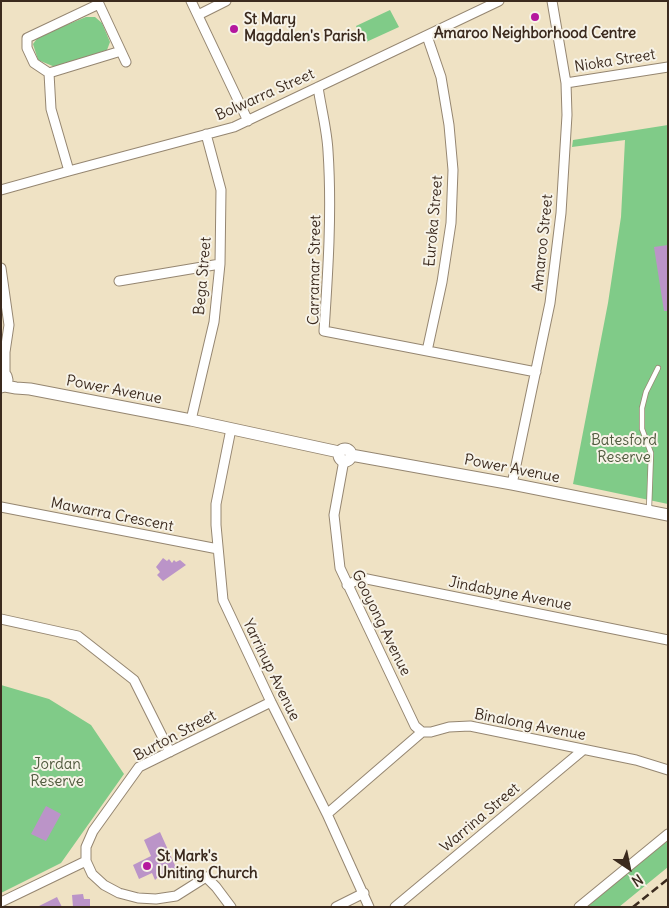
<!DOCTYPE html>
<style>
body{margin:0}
#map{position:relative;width:669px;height:908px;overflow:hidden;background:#efe2c4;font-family:Delius,sans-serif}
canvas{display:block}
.frame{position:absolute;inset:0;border:2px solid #3b2a1e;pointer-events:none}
.north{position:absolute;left:604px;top:843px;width:50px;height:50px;-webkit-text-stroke:4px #f7f3e8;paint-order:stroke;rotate:146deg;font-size:14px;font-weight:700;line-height:20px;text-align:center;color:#3b2a1e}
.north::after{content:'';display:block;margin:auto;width:18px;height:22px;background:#3b2a1e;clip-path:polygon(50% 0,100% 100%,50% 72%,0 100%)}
</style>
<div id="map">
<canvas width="669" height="908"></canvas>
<div class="frame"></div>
<div class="north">N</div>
</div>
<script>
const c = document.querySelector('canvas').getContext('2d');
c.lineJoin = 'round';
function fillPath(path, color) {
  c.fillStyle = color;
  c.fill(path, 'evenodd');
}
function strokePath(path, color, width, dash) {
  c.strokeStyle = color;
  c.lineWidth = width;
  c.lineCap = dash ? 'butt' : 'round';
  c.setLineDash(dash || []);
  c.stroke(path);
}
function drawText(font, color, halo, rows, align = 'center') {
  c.font = font + ' Delius,sans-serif';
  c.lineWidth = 4;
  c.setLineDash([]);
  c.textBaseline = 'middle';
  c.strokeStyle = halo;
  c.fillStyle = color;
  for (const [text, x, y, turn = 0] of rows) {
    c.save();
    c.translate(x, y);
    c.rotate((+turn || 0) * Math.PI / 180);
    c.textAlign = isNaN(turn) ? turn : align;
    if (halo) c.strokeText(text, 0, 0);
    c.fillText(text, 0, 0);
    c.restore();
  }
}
const green = new Path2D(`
 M390,10L399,27L364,43L356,26Z
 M86,17H95L102,23L110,42L107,50L55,67L38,60L33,44L39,36Z
 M668,125V504L573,484L608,303L621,217L625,140L572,147L573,140Z
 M1,685L49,699L91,725L124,774L61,863L1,893Z
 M668,839V867L619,907H587Z`);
const building = new Path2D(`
 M668,245V311H664L654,247Z
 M163,558L167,561L169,559L172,563L174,560L176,562L180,560L186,565L163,581L157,575L160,572L156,567Z
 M46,806L61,814L46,841L31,834Z
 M160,832L178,872L160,880L158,877L155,880L152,873L139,879L133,865L151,856L144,840Z
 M83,894L84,899H90V906L73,907L72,895Z
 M57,897L62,907H37Z`);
const service = new Path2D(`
 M649,509L651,453L642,429V408L646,392L658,368`);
const minor = new Path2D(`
 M191,1L248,121
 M99,4L126,62
 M198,15L226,1
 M427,36L441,77L449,125L453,170L451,223L442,282L427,351
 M49,73L34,63L27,48V38L99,4L98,1
 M49,73L51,109L69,171
 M49,73L121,51
 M566,83L668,67
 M318,87C321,108 327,130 328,151C332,211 328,271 324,331L536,372
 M1,190L69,171L234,127L499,1
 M1,268L9,325L5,352V375
 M119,281L220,264
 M191,420L214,322L220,264L221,190L206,134
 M231,429L216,504V525L223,600L271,702L327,814L369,907
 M344,460L334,515L340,568L415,726L422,732
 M512,484L550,303L561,213L567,115L566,83L552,1
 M1,507L218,549
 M347,585L362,578L668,640
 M1,619L78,636L134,680L170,752
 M327,814L422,732H431L449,727L470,726L636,760L668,770
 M86,861L92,874L104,885L119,893L138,898L156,899L176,896L206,877L216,887L231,907
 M1,902L86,861V847L93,831L139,767L271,702
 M336,907L364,893
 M395,907L583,750
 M579,907L668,834`);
const tertiary = new Path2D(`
 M1,373L6,376L7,380L5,386L1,387
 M5,386L16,388L30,389L191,420L339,452
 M339 455a6 6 0 1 1 12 0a6 6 0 1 1-12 0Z
 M351,455L512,484L668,515`);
const rail = new Path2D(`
 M633,907L668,879`);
const markers = [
 [535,17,5,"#b5179e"],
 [234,29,5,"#b5179e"],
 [147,866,5,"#b5179e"]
];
const poiNames = [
 ["St Mary",244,20],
 ["Magdalen's Parish",244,37],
 ["Amaroo Neighborhood Centre",535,34,"center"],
 ["St Mark's",157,857],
 ["Uniting Church",157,874]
];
const streetNames = [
 ["Nioka Street",615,61,-9],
 ["Bolwarra Street",265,95,-24],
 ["Euroka Street",434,221,-85],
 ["Amaroo Street",543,243,-84],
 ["Carramar Street",315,270,-89],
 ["Bega Street",203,276,-85],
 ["Power Avenue",114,390,11],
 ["Power Avenue",512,469,11],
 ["Mawarra Crescent",112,515,11],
 ["Jindabyne Avenue",510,594,11],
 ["Gooyong Avenue",381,623,64],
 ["Yarrinup Avenue",271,670,64],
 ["Binalong Avenue",530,725,11],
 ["Burton Street",175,736,-28],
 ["Warrina Street",480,818,-40]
];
const parkNames = [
 ["Batesford",624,441],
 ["Reserve",624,458],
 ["Jordan",57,765],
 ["Reserve",57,782]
];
fillPath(green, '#80cb88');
fillPath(building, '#bb94c8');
strokePath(service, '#958671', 6);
strokePath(minor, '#958671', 11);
strokePath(tertiary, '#958671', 13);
strokePath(service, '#fff', 4.5);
strokePath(minor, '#fff', 9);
strokePath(tertiary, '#fff', 11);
strokePath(rail, '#3b2a1e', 2.5, [8, 4]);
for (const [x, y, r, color] of markers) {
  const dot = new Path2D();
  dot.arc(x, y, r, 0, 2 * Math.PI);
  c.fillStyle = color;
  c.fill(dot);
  strokePath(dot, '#f7f3e8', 2);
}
drawText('bold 15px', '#3b2a1e', '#f7f3e8', poiNames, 'left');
drawText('15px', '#3b2a1e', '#f7f3e8', streetNames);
drawText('15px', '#505a3e', '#f7f3e8', parkNames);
</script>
